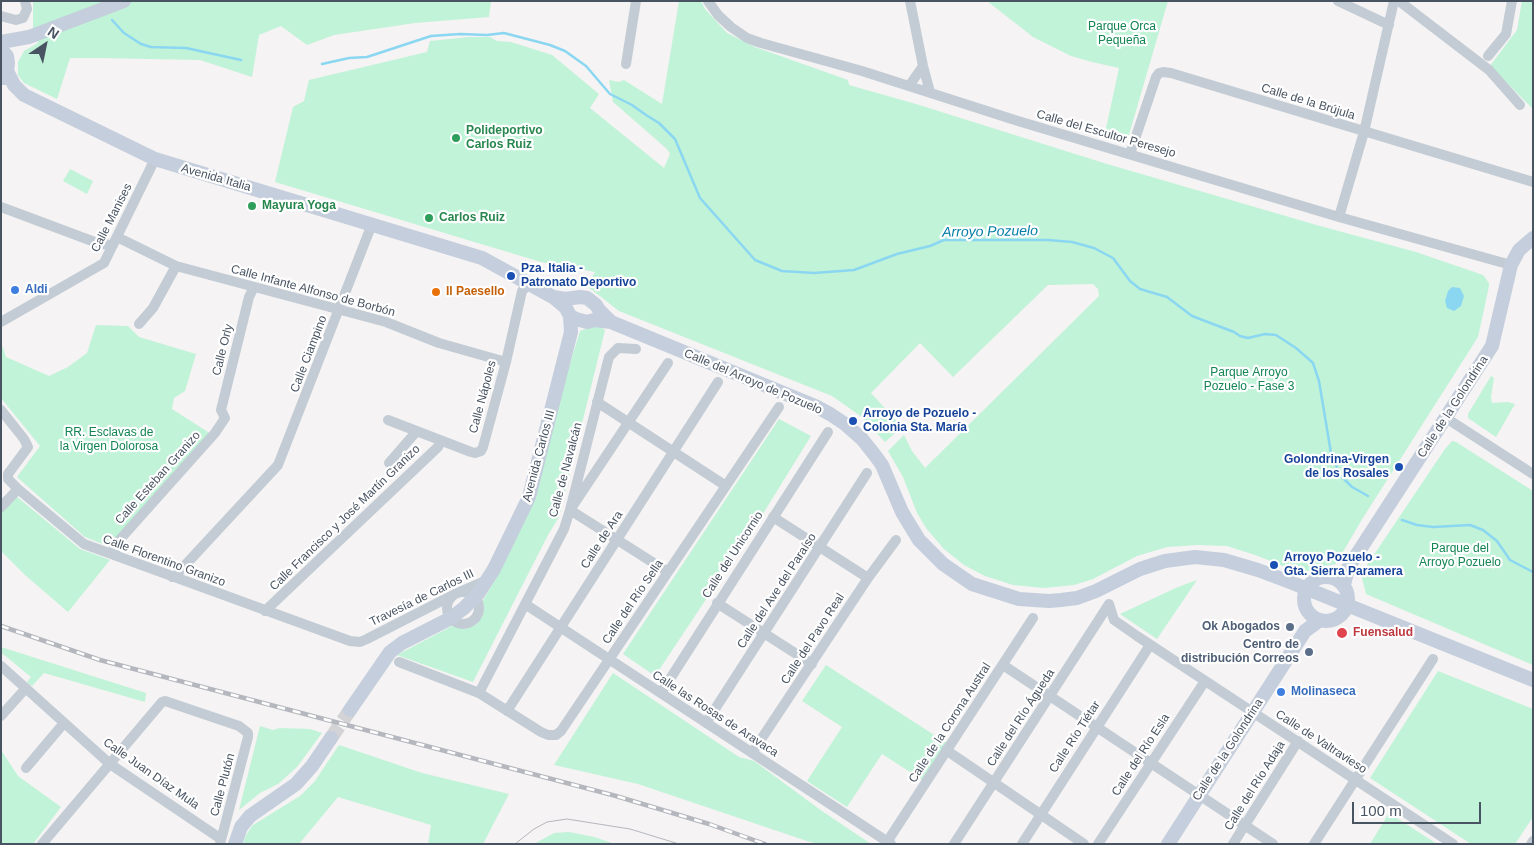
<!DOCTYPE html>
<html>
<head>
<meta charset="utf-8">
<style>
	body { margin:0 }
	#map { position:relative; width:1534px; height:845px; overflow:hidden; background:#f5f3f3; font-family:Arial,sans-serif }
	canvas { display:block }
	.frame { position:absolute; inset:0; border:2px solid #495462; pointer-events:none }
	.north { position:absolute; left:20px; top:20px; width:50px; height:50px; -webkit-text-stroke:4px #fff; paint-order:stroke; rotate:34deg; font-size:14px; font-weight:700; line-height:20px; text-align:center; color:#495462 }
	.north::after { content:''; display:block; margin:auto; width:18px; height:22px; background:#495462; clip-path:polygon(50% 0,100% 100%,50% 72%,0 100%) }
	.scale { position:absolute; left:1352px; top:802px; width:129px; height:22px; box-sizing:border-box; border:2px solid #495462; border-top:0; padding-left:6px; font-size:15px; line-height:18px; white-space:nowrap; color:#495462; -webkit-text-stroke:4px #fff; paint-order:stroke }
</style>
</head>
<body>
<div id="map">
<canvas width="1534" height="845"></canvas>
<div class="frame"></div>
<div class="north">N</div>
<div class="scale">100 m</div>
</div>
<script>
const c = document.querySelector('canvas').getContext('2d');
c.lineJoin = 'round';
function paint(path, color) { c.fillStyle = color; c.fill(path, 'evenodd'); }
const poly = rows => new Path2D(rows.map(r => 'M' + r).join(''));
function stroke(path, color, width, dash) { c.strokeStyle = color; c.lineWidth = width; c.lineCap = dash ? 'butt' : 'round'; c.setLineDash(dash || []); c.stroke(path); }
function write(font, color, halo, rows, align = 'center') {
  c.font = font + ' Arial,sans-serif'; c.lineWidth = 4.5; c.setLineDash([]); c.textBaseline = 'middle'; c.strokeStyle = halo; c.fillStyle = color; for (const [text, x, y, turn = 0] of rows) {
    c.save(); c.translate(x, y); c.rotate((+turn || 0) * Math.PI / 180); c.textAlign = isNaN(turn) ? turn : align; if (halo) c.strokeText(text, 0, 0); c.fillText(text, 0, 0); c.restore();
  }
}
paint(poly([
	[33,1,491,1,489,17,415,23,334,35,307,45,281,26,259,35,252,77,200,60,99,58,70,58,57,99,24,83,18,75,18,62,24,51,38,43,33,27],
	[679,1,701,1,705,9,727,33,755,47,848,80,849,85,916,104,1107,164,1320,226,1416,252,1483,275,1489,283,1489,286,1478,337,1361,521,1336,564,1314,568,1303,574,1258,556,1227,546,1198,545,1167,547,1137,556,1093,579,1074,585,1044,588,1013,585,985,576,964,565,944,549,926,528,917,513,903,477,888,451,904,435,912,451,925,468,1099,296,1098,289,1093,284,1048,285,953,377,920,343,871,393,902,427,885,442,862,417,832,396,619,311,587,286,595,272,541,262,275,182,293,107,304,101,309,80,427,52,430,41,469,37,490,37,497,41,511,42,552,55,599,94,590,108,664,168,670,154,667,149,613,102,609,80,619,82,624,80,662,104],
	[987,1,1168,1,1128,138,1105,133,1119,68,1092,62,1071,56,1033,37],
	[1522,1,1533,1,1533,109,1490,66,1517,30],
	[70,169,93,181,87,194,63,181],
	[96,325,128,326,139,337,196,354,185,391,174,398,172,409,211,434,108,546,85,537,17,477,40,446,1,398,1,342,6,357,49,376,68,367,87,353],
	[600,326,605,330,559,517,548,535,473,682,397,655,452,626,466,629,477,624,483,613,482,602,498,575,548,436,580,331,590,327],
	[1491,376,1494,378,1491,397,1492,403,1508,402,1515,404,1496,437,1468,418,1468,414],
	[779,419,811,436,764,512,655,676,623,654],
	[1452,441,1456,442,1533,491,1533,665,1366,594,1361,574,1445,449],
	[16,496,80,549,110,560,68,612,25,575,1,551,1,512],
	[1197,580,1157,639,1120,614,1178,587],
	[1,647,146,693,145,702,44,673,32,686,27,682,31,677,3,654,1,655],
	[826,665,948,744,924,781,882,754,847,807,807,781,842,727,802,701],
	[1438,671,1533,709,1533,817,1515,844,1471,844,1370,778],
	[613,673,739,757,754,761,822,811,871,844,819,844,807,841,638,784,554,765],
	[260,726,273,730,280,728,310,729,322,733,297,767,278,784,260,793,239,810],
	[339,745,422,773,509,794,483,844,428,844,431,825,338,797,299,844,243,844,246,835,253,825,300,796,315,781],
	[1,750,18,776,61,807,33,844,1,844],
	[1389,813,1437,844,1370,844],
	[569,832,594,837,615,844,534,844,554,833]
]), '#c0f3d7');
paint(poly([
	[1452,287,1460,288,1464,296,1461,306,1454,311,1447,308,1445,301,1448,291]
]), '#8bd7f2');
stroke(poly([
	[112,20,124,33,141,44,151,47,186,48,241,60],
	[322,64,349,58,367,57,431,36,460,34,487,35,504,33,550,45,565,51,586,66,610,94,632,105,646,115,659,123,675,139,700,198,755,260,782,271,814,273,854,270,897,254,930,246,944,240,1048,240,1072,242,1094,248,1113,258,1130,281,1140,289,1167,297,1192,316,1234,332,1240,336,1248,338,1265,334,1276,335,1296,348,1313,363,1319,381,1331,453,1340,475,1352,487,1368,496],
	[1402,520,1417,525,1433,527,1470,525,1483,530,1497,541,1510,560,1533,572]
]), '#8bd7f2', 2.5);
stroke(poly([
	[331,738,350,710]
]), '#d3d3d6', 14, [14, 7]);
stroke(poly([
	[708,1,718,15,731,27,747,38,761,43,862,71,1018,121,1339,217,1511,265],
	[910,1,923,66,930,92],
	[1338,1,1389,25],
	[1399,1,1489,70,1520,105],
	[1,16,16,20,23,18,27,9,25,1],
	[1488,56,1506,34,1512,1],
	[626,64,636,1],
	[909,86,923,66],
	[1130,154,1156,77,1159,73,1163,72,1171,73,1533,182],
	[1,207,100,244,113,245],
	[1339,217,1364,132,1394,1],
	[117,237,176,266,386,322,439,343,506,362],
	[1,322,104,263,155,159],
	[139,324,153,308,176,266],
	[668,363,570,510,668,572],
	[597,402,726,486],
	[1,410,24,439,28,447,8,474,8,479,18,489,84,544,350,641,360,642,367,639,457,593,487,580],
	[1446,418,1533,474],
	[388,420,471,452,475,453,481,451,483,447,506,362,522,291,529,284],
	[389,463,416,432],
	[1,507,18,489],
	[773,517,868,578],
	[116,555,114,548,115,545,215,433,225,418,221,410,249,297,254,287],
	[172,577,176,575,278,465,372,224],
	'447 608a16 16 0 1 1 32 0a16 16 0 1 1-32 0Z',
	[717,603,812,664],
	[525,604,891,844],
	[1109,604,1114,620,1137,636,1453,844],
	[265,611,438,447,441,441],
	[399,662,479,693,541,732,548,735,556,735,561,731,779,407],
	[1003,665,1273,844],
	[1,666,110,764,221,839],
	[479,693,564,529,570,510,609,357,618,348,636,349],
	[661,693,828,432],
	[507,711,718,382],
	[1,716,26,688],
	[706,723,867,473],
	[946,750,1084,844],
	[752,753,868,578,896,540],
	[26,768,64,723],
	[887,842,1033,618],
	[42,844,162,702,165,701,239,726,248,733,248,737,220,844],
	[954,844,1109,604],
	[1022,844,1150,645],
	[1098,844,1205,681],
	[1233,844,1298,741],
	[1314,844,1433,659],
	[1531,844,1533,841]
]), '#c3ccd4', 10);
stroke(poly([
	[1,42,29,37,124,1],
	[1,49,7,56,8,63,7,71,4,78],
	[7,71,14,85,24,95,155,159,482,258,553,297,566,308,570,316,576,319,587,322,594,320,611,322,815,406,830,414,845,424,862,439,874,454,882,465,902,512,919,540,943,564,972,584,1019,599,1049,601,1061,600,1077,598,1096,591,1140,569,1165,561,1195,557,1224,560,1258,570,1290,582,1533,680],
	[553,297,565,299,580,297,587,298,596,305,599,310,611,322],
	'1304 599a22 22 0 1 1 44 0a22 22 0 1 1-44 0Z',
	[1344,585,1348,568,1492,346,1511,265,1519,250,1533,238],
	[350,710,390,652,402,643,451,618,464,608,478,594,494,569,529,497,571,332,570,316],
	[235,844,241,827,250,816,296,784,312,766,331,738],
	[1168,844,1305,631,1320,620]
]), '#c5cedc', 14);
stroke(poly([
	[515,844,534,829,547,822,567,819,630,829,679,844]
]), '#b4b7bd', 1);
const rail = poly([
	[1,626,100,660,616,796,709,824,765,844]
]);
stroke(rail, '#b4b7bd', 4.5);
stroke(rail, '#fff', 2.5, [8]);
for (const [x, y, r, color] of [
	[456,138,5,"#2e9e5b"],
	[252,206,5,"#2e9e5b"],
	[429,218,5,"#2e9e5b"],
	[511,276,5,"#1a4fb4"],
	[15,290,5,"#3f7fe0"],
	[436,292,5,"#e8710a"],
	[853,421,5,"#1a4fb4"],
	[1399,467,5,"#1a4fb4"],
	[1274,565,5,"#1a4fb4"],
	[1290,627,5,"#5c6f8a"],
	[1342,633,6,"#e0444e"],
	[1309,652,5,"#5c6f8a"],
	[1281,692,5,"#3f7fe0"]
]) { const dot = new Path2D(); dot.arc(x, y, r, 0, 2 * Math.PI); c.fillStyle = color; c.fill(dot); stroke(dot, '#fff', 2); }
write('12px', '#128552', '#fff', [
	["Parque Orca",1122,27],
	["Pequeña",1122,41],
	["Parque Arroyo",1249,373],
	["Pozuelo - Fase 3",1249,387],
	["RR. Esclavas de",109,433],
	["la Virgen Dolorosa",109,447],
	["Parque del",1460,549],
	["Arroyo Pozuelo",1460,563]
]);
write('12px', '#495462', '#fff', [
	["Calle de la Brújula",1308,102,17],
	["Calle del Escultor Peresejo",1106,134,16],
	["Avenida Italia",216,178,16],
	["Calle Manises",112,218,-63],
	["Calle Infante Alfonso de Borbón",313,291,15],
	["Calle Orly",223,350,-76],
	["Calle Ciampino",309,354,-69],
	["Calle del Arroyo de Pozuelo",753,382,23],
	["Calle Nápoles",483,397,-75],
	["Calle de la Golondrina",1453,407,-57],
	["Avenida Carlos III",539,456,-75],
	["Calle de Navalcán",566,470,-75],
	["Calle Esteban Granizo",158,478,-48],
	["Calle Francisco y José Martín Granizo",345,518,-44],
	["Calle de Ara",602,540,-57],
	["Calle del Unicornio",733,555,-57],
	["Calle Florentino Granizo",164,561,20],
	["Calle del Ave del Paraíso",777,591,-57],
	["Travesía de Carlos III",422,598,-26],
	["Calle del Río Sella",633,602,-56],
	["Calle del Pavo Real",813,639,-57],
	["Calle las Rosas de Aravaca",715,714,33],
	["Calle del Río Águeda",1021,718,-57],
	["Calle de la Corona Austral",950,723,-57],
	["Calle Río Tiétar",1075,737,-57],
	["Calle de Valtravieso",1321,742,33],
	["Calle de la Golondrina",1228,750,-57],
	["Calle del Río Esla",1141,755,-57],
	["Calle Juan Díaz Mula",151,774,35],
	["Calle Plutón",223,785,-75],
	["Calle del Río Adaja",1255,786,-58]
]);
write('bold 12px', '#27864d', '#fff', [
	["Polideportivo",466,131],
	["Carlos Ruiz",466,145],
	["Mayura Yoga",262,206],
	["Carlos Ruiz",439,218]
], 'left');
write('bold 12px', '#164399', '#fff', [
	["Pza. Italia -",521,269],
	["Patronato Deportivo",521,283],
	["Arroyo de Pozuelo -",863,414],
	["Colonia Sta. María",863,428],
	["Golondrina-Virgen",1389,460,"right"],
	["de los Rosales",1389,474,"right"],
	["Arroyo Pozuelo -",1284,558],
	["Gta. Sierra Paramera",1284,572]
], 'left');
write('bold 12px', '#366cbe', '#fff', [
	["Aldi",25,290],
	["Molinaseca",1291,692]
], 'left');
write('bold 12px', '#c56008', '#fff', [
	["Il Paesello",446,292]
], 'left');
write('bold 12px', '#4e5e75', '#fff', [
	["Ok Abogados",1280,627],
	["Centro de",1299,645],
	["distribución Correos",1299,659]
], 'right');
write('bold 12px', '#be3a42', '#fff', [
	["Fuensalud",1353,633]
], 'left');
write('italic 14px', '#047ea9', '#fff', [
	["Arroyo Pozuelo",990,232,-1]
]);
</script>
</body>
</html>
